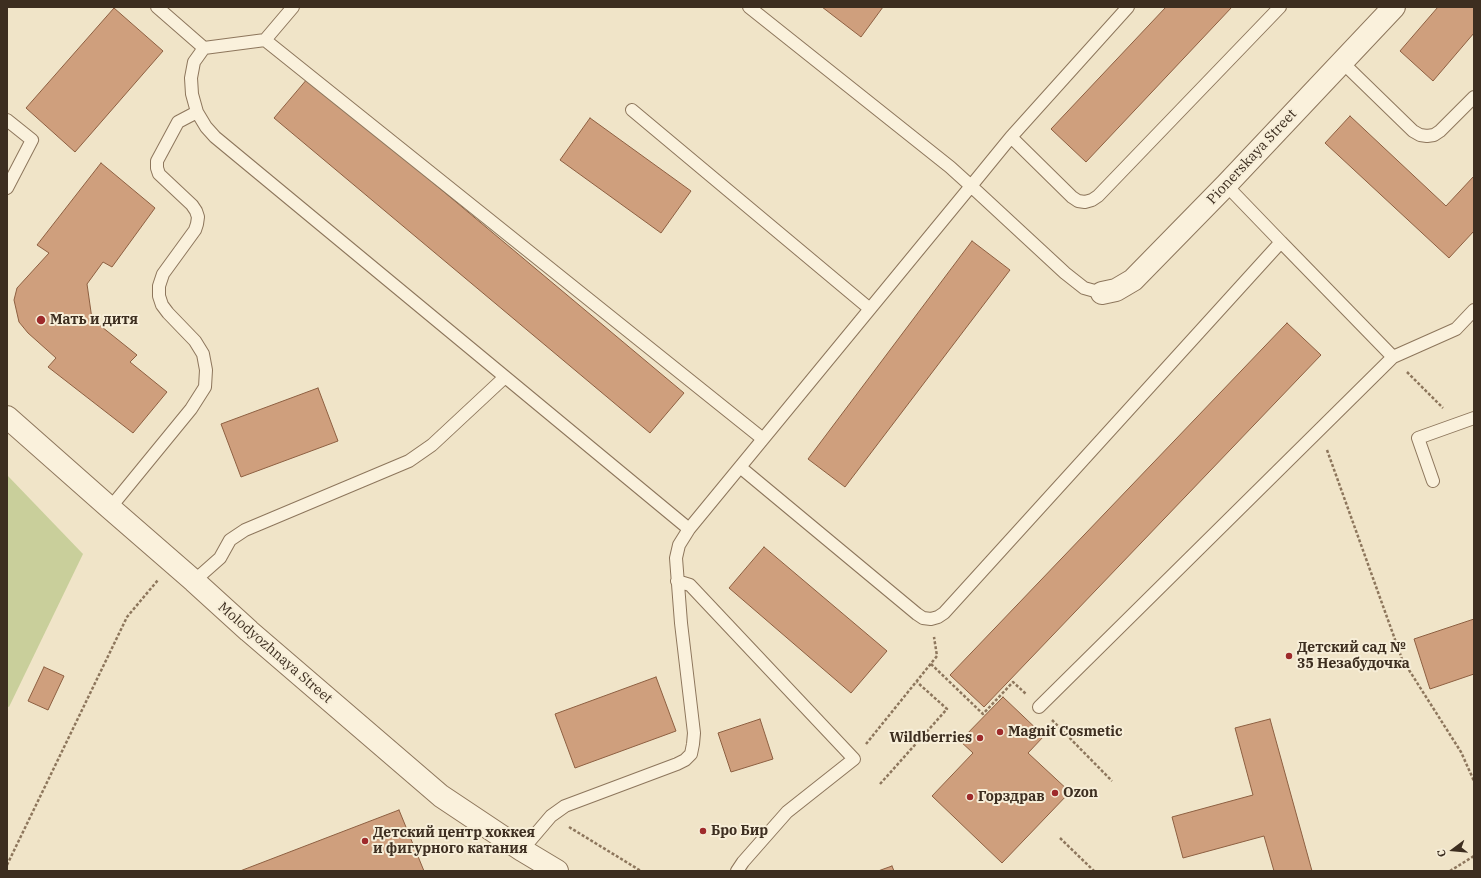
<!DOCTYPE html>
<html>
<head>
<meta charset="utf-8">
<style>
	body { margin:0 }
	#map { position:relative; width:1481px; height:878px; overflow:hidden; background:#f0e4c8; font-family:"IBM Plex Serif",serif }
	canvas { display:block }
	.frame { position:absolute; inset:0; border:8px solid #3d2e20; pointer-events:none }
	.north { position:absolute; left:1433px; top:830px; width:40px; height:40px; -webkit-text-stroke:3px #f7eed8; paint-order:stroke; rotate:254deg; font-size:11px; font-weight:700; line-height:16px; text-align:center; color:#3d2e20 }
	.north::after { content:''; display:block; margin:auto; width:14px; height:18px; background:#3d2e20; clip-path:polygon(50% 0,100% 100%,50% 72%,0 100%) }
</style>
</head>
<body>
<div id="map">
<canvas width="1481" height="878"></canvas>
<div class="frame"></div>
<div class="north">С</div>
</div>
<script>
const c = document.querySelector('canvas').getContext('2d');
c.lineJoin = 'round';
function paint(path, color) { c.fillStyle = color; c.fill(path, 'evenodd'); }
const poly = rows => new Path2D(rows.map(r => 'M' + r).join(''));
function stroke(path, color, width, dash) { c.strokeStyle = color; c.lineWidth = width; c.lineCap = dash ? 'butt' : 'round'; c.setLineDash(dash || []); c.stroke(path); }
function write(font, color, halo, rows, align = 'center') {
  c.font = font + ' "IBM Plex Serif",serif'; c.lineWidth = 4; c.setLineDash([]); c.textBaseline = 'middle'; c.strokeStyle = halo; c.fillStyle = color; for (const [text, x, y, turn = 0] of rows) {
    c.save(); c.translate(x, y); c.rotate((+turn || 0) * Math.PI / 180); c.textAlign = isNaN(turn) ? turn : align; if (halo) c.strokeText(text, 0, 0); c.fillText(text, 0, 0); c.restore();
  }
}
paint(poly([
	[7,475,83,554,9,707,7,706]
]), '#c9cf9b');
const building = poly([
	[822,7,883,7,861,37,822,7],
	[1166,7,1232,7,1086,162,1051,129,1166,7],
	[1438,7,1474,7,1474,33,1433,81,1400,51,1438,7],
	[114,8,163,51,75,152,26,108,114,8],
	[308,78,684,393,650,433,274,118,308,78],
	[1350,116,1446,206,1474,176,1474,231,1449,258,1325,143,1350,116],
	[590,118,691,191,661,233,560,160,590,118],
	[101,163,155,208,112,267,103,262,87,284,92,319,137,355,130,362,167,392,133,433,48,367,56,358,28,333,19,322,14,300,17,288,49,253,37,245,101,163],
	[972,241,1010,270,845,487,808,459,972,241],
	[1287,323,1321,355,984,707,950,675,1287,323],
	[318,388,338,441,241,477,221,424,318,388],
	[764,547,887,651,851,693,729,588,764,547],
	[1474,619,1474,674,1430,689,1414,639,1474,619],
	[44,667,64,676,48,710,28,701,44,667],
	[656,677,676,731,575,768,555,714,656,677],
	[1003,697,1044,736,1028,753,1070,792,1002,863,932,796,973,753,960,741,1003,697],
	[760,719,773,759,731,772,718,733,760,719],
	[1270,719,1312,871,1274,871,1264,836,1183,858,1172,817,1253,795,1235,728,1270,719],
	[399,810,424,871,240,871,399,810],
	[892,866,894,871,878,871,892,866]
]);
paint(building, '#cf9f7d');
stroke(building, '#8d5f41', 1);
const lane = poly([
	[157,7,204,48],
	[749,7,950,167,971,186,1011,137,1128,7],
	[265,40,293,7],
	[1342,62,1413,131,1420,135,1427,136,1434,135,1440,131,1474,97],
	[632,110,870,309],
	[7,120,32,140,7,188],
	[1011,137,1072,197,1078,201,1085,202,1092,200,1098,196,1280,7],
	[1226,185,1281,242],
	[1393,357,1456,329,1474,310],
	[740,467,917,614,923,618,931,619,938,617,944,613,1281,242,1393,357,1039,707],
	[1433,481,1418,438,1474,418],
	[110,508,191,409,205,387,206,370,203,354,195,341,168,313,162,305,159,296,159,286,163,274,195,230,197,224,198,217,196,211,192,205,159,174,157,168,157,161,178,122,197,112],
	[689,529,215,137,206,127,197,112,192,94,191,78,194,62,204,48,265,40,763,439],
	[194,581,220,558,230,540,245,530,409,461,432,445,505,377],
	[677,581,690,585,854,759,787,812,743,862,737,871],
	[522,850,551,816,565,806,677,764,685,760,691,754,693,744,694,733,681,623,676,558,679,545,689,529,971,186,1065,273,1084,288,1102,293]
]);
const street = poly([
	[1102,293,1116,290,1133,280,1226,185,1394,7],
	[7,417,110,508,194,581,249,631,441,796,522,850,557,871]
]);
stroke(lane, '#8d765c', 14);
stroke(street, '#8d765c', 24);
stroke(poly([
	[1407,372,1443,408],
	[1327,450,1402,659,1461,752,1474,781],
	[931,664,983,714,1013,682,1026,694],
	[1052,720,1112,781],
	[866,744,937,656,934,637],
	[880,784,947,709,917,682],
	[569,827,641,871],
	[1060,838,1094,871],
	[7,865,127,617,158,580],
	[1450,871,1474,856]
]), '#8d765c', 2.5, [3, 2]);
stroke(lane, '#faf1dc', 12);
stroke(street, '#faf1dc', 22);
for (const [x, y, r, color] of [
	[41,320,5,"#9e2a2b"],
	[1289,656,4,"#9e2a2b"],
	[1000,732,4,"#9e2a2b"],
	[980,738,4,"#9e2a2b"],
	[1055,793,4,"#9e2a2b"],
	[970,797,4,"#9e2a2b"],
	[703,831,4,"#9e2a2b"],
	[365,841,4,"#9e2a2b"]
]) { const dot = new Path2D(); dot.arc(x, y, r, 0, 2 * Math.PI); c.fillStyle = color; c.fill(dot); stroke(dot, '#f7eed8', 1.5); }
write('14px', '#3d2e20', '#f7eed8', [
	["Pionerskaya Street",1252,157,-47],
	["Molodyozhnaya Street",275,653,41]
]);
write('bold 14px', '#3d2e20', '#f7eed8', [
	["Мать и дитя",50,320],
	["Детский сад №",1297,648],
	["35 Незабудочка",1297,664],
	["Magnit Cosmetic",1008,732],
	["Wildberries",972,738,"right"],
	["Ozon",1063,793],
	["Горздрав",978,797],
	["Бро Бир",711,831],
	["Детский центр хоккея",373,833],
	["и фигурного катания",373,849]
], 'left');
</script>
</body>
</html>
